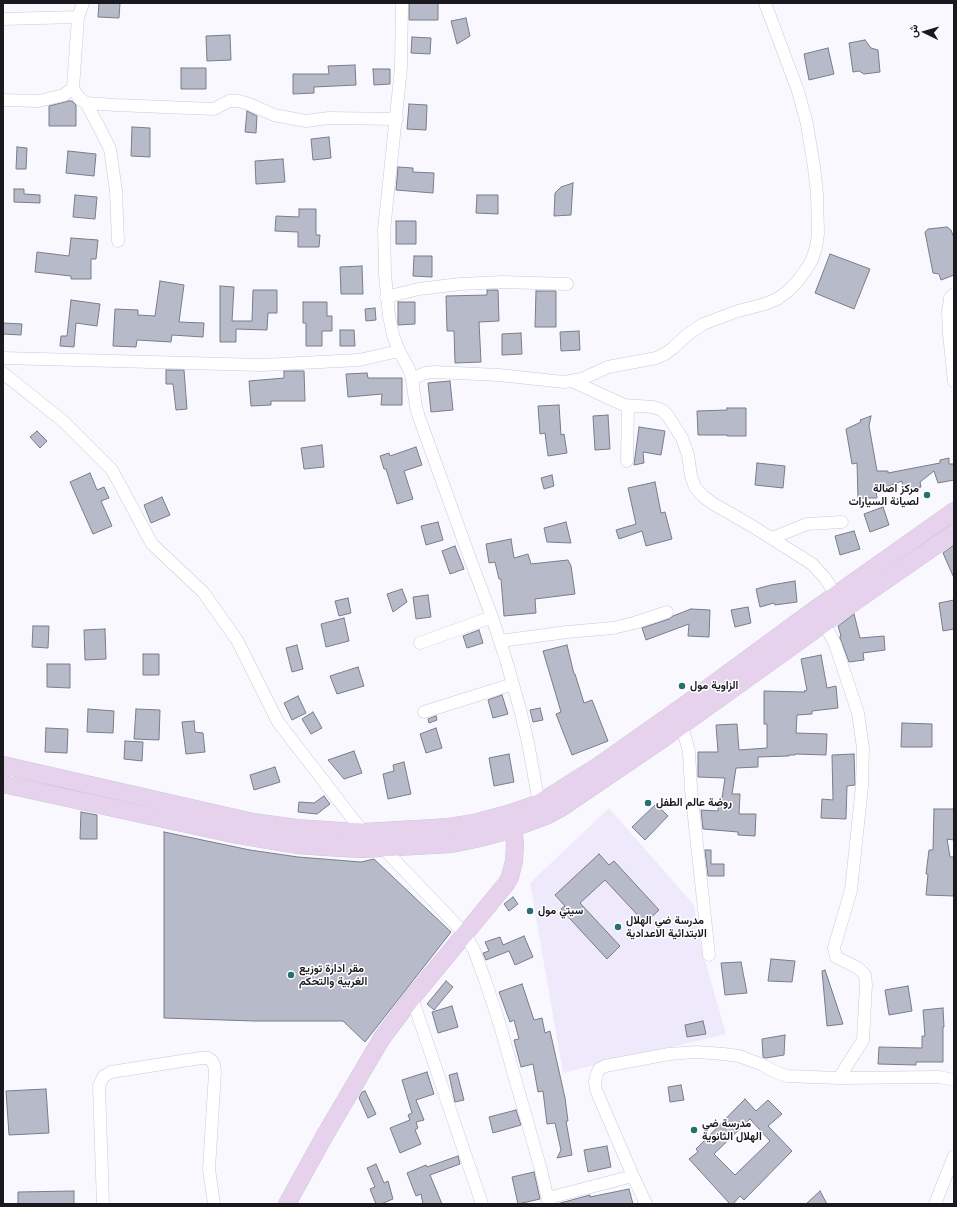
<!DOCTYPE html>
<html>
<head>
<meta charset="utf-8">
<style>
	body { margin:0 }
	#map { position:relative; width:957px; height:1207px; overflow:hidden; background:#faf8ff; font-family:Quicksand,Vazirmatn,sans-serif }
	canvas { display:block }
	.frame { position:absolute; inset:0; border:4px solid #1b191f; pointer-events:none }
	.north { position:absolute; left:905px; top:12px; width:40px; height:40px; -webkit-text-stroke:3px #fff; paint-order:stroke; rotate:275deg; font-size:11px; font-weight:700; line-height:16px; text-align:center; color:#1b191f }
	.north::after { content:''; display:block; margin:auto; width:14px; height:18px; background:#1b191f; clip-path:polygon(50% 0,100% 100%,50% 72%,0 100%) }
</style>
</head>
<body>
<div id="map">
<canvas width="957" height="1207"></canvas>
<div class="frame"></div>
<div class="north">ش</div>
</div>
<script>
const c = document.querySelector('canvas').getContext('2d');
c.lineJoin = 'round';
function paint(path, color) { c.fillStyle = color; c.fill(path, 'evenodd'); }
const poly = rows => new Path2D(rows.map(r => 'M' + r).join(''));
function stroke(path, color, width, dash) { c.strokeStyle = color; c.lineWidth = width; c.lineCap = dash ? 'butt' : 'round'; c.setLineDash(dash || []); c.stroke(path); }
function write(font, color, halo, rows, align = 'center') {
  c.font = font + ' Quicksand,Vazirmatn,sans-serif'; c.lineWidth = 3; c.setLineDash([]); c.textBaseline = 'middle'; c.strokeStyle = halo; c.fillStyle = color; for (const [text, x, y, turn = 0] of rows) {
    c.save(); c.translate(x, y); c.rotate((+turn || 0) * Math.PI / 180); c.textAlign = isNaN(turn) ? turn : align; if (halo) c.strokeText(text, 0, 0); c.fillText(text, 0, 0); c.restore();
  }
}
paint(poly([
	[609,808,694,905,702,950,726,1034,563,1073,530,883]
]), '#eeeafc');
const building = poly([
	[99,3,120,3,119,18,98,17,99,3],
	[409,3,438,3,438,20,409,20,409,3],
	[466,18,470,36,457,44,451,21,466,18],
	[230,35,231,60,207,61,206,36,230,35],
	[412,37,431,38,430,54,411,53,412,37],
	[865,40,871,48,878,50,880,72,864,74,859,71,853,72,849,43,865,40],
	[828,48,834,74,809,80,804,54,828,48],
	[355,65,356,85,314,87,314,93,293,94,293,74,329,74,328,66,355,65],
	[181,68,206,68,206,89,181,89,181,68],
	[373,69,390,69,390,84,374,85,373,69],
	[69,101,72,101,76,105,76,126,49,126,49,106,69,101],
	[409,104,427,105,426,130,407,129,409,104],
	[247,111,257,116,256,133,245,132,247,111],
	[132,127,150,128,150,157,131,156,132,127],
	[329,137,331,158,313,160,311,139,329,137],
	[17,147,27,148,26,169,16,169,17,147],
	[68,151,96,154,94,176,66,173,68,151],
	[283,159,285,182,256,184,255,161,283,159],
	[398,167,413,168,413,172,434,173,433,193,396,190,398,167],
	[573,183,571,215,554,216,555,193,561,187,573,183],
	[14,189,24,189,24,194,40,195,40,203,14,202,14,189],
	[75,195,97,197,95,219,73,217,75,195],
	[477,195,498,195,498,214,476,213,477,195],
	[299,209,316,209,316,235,320,235,319,247,298,247,298,232,275,231,276,216,299,217,299,209],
	[396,221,416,221,416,244,396,244,396,221],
	[947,227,951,230,954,238,954,275,941,280,939,274,933,273,925,232,928,229,947,227],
	[71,238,98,240,96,259,91,259,91,279,71,279,71,276,35,272,37,252,69,256,71,238],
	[830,254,870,269,854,309,815,293,830,254],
	[414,256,432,256,432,277,413,276,414,256],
	[362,266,363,294,341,294,340,267,362,266],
	[160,281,184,285,179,322,204,323,203,337,172,335,171,342,137,340,136,347,113,346,115,309,138,310,138,315,155,316,160,281],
	[220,286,234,287,232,321,252,321,253,290,277,290,277,313,268,313,267,330,236,329,236,342,220,342,220,286],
	[487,290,498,290,499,321,479,322,481,362,455,363,454,331,447,331,446,296,487,295,487,290],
	[536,291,556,291,556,327,535,327,536,291],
	[71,300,100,304,97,326,76,323,74,347,60,346,61,336,67,336,71,300],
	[303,302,327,302,327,316,332,316,332,331,322,331,322,346,306,346,306,323,303,323,303,302],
	[398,302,415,302,415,324,398,325,398,302],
	[375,308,376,320,366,321,365,309,375,308],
	[3,323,22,324,21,335,3,334,3,323],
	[340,330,354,330,355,346,340,346,340,330],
	[579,331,580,350,561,351,560,332,579,331],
	[521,333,522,354,502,355,502,334,521,333],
	[166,370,184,370,187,409,176,410,173,384,166,384,166,370],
	[284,371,304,371,305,401,271,401,271,405,251,406,249,381,284,378,284,371],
	[367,373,368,378,402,378,402,405,381,405,382,394,348,397,346,374,367,373],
	[450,381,453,410,431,412,428,383,450,381],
	[559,405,561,435,564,434,567,453,548,456,545,433,540,434,538,406,559,405],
	[727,408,746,408,746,436,727,436,727,435,698,435,697,411,727,410,727,408],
	[608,415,610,449,595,450,593,416,608,415],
	[871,416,869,426,877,471,888,471,888,473,940,463,940,460,949,458,949,464,954,464,954,480,938,483,934,471,920,482,921,487,903,490,902,481,876,491,877,498,858,498,857,463,852,464,846,429,861,422,860,420,871,416],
	[639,427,665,431,661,455,643,452,644,463,634,465,639,427],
	[37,431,47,441,40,448,30,437,37,431],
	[322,445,324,467,304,469,301,448,322,445],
	[416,447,422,465,404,471,413,499,397,504,386,469,384,469,380,456,389,453,390,456,416,447],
	[757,463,785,466,783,488,755,485,757,463],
	[90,473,97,490,104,487,109,498,101,501,112,526,93,534,70,482,90,473],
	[552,475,554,486,544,489,541,478,552,475],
	[655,482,661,513,665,512,672,539,646,546,642,531,619,539,616,530,636,524,628,488,655,482],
	[162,497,170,515,151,523,144,505,162,497],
	[883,507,889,525,870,532,864,514,883,507],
	[438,522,443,540,426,545,421,526,438,522],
	[566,522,571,543,547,542,544,528,566,522],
	[854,531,860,549,840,555,835,536,854,531],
	[511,539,514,558,528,554,531,564,568,560,571,566,575,594,535,599,536,613,504,616,501,579,499,579,495,562,489,563,486,544,511,539],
	[954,545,954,578,943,553,954,545],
	[455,546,464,569,450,574,442,551,455,546],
	[795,581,797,602,775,605,774,603,760,607,756,589,771,585,795,581],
	[402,589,407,602,393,612,387,594,402,589],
	[428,595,431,617,416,619,413,597,428,595],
	[348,598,351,613,339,616,335,601,348,598],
	[954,600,954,629,943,631,939,603,954,600],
	[748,607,751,623,735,627,731,610,748,607],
	[691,609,710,610,709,637,688,636,689,624,646,640,642,628,669,619,673,616,691,609],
	[854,614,860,638,884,636,885,650,863,653,864,660,849,662,840,638,840,636,841,636,838,626,854,614],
	[344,618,349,641,326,647,321,624,344,618],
	[33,626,49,626,48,648,32,647,33,626],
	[105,629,106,659,85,660,84,630,105,629],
	[479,630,483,643,467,648,463,636,479,630],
	[297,645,303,669,292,672,286,648,297,645],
	[567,645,574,674,575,674,584,703,592,700,608,741,572,755,556,714,561,712,543,651,567,645],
	[143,654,159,654,159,675,143,675,143,654],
	[821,655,827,688,836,686,838,708,812,711,812,714,797,715,796,733,827,734,826,755,795,754,795,755,789,755,789,756,758,757,758,767,736,768,732,794,740,794,739,814,756,814,755,836,738,835,738,832,703,829,701,810,718,811,719,798,722,798,725,778,698,777,698,752,718,752,716,725,737,724,739,750,767,748,767,724,764,724,764,691,805,692,804,691,807,690,801,659,821,655],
	[47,664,70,664,70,688,47,687,47,664],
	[358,667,364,686,337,694,330,676,358,667],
	[502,695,508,714,493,718,488,700,502,695],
	[298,696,306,713,292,720,284,703,298,696],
	[540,708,543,720,533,722,530,710,540,708],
	[88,709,114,711,113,733,87,732,88,709],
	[136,709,160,710,159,740,134,739,136,709],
	[313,712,322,728,311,734,302,719,313,712],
	[436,716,437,720,429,723,428,719,436,716],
	[194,721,195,732,203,733,205,752,186,754,182,722,194,721],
	[902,723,932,724,932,747,901,747,902,723],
	[46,728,68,729,67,753,45,752,46,728],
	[436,728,442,748,426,753,420,734,436,728],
	[125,741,143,742,142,761,124,759,125,741],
	[354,751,362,773,344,779,328,760,354,751],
	[509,754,514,782,494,786,489,758,509,754],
	[854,754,855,785,847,786,846,819,821,818,822,799,833,800,832,755,854,754],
	[404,762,411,794,388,799,383,774,394,771,393,765,404,762],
	[275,767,280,782,254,790,250,775,275,767],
	[324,796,330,804,317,814,298,812,299,802,314,803,324,796],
	[656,804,668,816,645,840,632,827,656,804],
	[934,809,954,809,954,840,947,839,950,857,954,857,954,896,926,895,928,874,926,874,929,850,933,850,934,809],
	[81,812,97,815,97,839,80,839,81,812],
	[164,832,250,850,298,857,361,862,374,859,451,932,365,1042,343,1021,254,1021,164,1018,164,832],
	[705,850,711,850,711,864,724,864,724,876,708,876,705,850],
	[599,854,609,865,614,861,659,910,645,923,605,880,580,903,620,946,607,959,561,909,565,906,555,895,599,854],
	[513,897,518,904,509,911,504,904,513,897],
	[524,936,533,957,515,965,509,951,486,960,483,953,489,951,485,942,500,937,503,945,524,936],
	[771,959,795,961,792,982,768,981,771,959],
	[741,962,747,993,725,995,721,963,741,962],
	[825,970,843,1024,827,1026,822,971,825,970],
	[446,981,453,987,434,1010,427,1004,446,981],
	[522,984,534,1020,542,1018,545,1033,550,1031,565,1098,568,1121,566,1121,572,1155,557,1158,561,1150,555,1123,547,1124,543,1091,538,1092,533,1064,521,1067,514,1040,519,1039,514,1020,510,1022,499,992,522,984],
	[908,986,912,1011,889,1015,885,990,908,986],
	[452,1006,458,1027,438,1033,432,1012,452,1006],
	[943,1008,944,1027,943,1027,943,1062,916,1062,916,1065,878,1064,879,1047,922,1048,922,1036,925,1036,923,1010,943,1008],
	[703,1021,706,1034,687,1037,685,1025,703,1021],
	[785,1035,784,1055,766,1058,763,1057,762,1039,785,1035],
	[427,1072,434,1094,416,1100,424,1120,416,1122,418,1128,415,1130,421,1144,400,1153,390,1128,410,1120,408,1115,412,1113,402,1080,427,1072],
	[457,1073,464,1100,455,1102,449,1075,457,1073],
	[681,1085,684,1100,670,1102,668,1087,681,1085],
	[46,1089,49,1133,9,1135,6,1091,46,1089],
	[365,1091,376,1114,368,1118,359,1098,362,1092,365,1091],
	[745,1099,756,1111,768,1100,782,1114,768,1126,792,1151,744,1200,740,1196,733,1204,730,1204,689,1159,698,1152,696,1149,745,1099],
	[750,1119,770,1141,735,1175,714,1154,750,1119],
	[516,1110,521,1125,493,1133,489,1117,516,1110],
	[607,1146,611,1167,588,1172,584,1150,607,1146],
	[458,1156,460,1164,430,1175,442,1204,423,1204,421,1194,416,1196,407,1173,426,1165,427,1167,458,1156],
	[376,1164,384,1183,388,1181,393,1199,381,1204,376,1204,370,1189,375,1187,367,1168,376,1164],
	[534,1172,540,1199,518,1204,512,1177,534,1172],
	[629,1189,633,1204,557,1204,590,1195,590,1197,629,1189],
	[74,1191,74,1204,18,1204,18,1192,74,1191],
	[820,1191,827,1204,806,1204,820,1191]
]);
paint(building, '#b7bac9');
stroke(building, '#797c8a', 1);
const street = poly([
	[402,3,401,68,384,230,385,274,389,316,393,335,399,351,409,369,412,379,416,407,419,417,469,556,492,617,507,663,521,713,528,743,539,803],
	[3,19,78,17],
	[73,88,79,98,86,103,116,105,214,109,229,101,239,101,249,104,274,115,306,121,329,118,397,119],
	[3,100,39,101,64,95,73,88,78,17,83,3],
	[86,103,98,125,110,149,116,191,118,241],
	[954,294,950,298,948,312,949,334,954,381],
	[386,297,419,289,460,284,503,282,567,284],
	[3,358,262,365,359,360,399,351],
	[3,373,63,421,112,470,152,544,203,592,237,640,278,722,363,832],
	[412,379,425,373,434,372,499,375,564,382,582,379,608,367,656,358,665,354,673,348,687,335,703,324,738,311,765,304,777,299,788,291,797,282,805,271,812,260,816,247,818,234,817,194,814,167,807,124,798,91,765,3],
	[572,381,624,405,653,407,662,410,668,416,682,438,688,455,691,476,695,487,703,496,712,503,752,526,812,564,825,578,836,595],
	[627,461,628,406],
	[772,538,807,524,842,522],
	[824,623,835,644,858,713,863,748,862,786,851,890,834,948,836,957,858,968,865,975,866,985,863,1040,839,1078],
	[500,641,567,632,613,628,634,623,667,612],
	[420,643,492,617],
	[424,712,513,684],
	[682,726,689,752,691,789,709,955],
	[383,848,465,934,474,950,485,980,499,1022,541,1170,549,1204],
	[412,998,482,1204],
	[548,1198,633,1176],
	[103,1204,99,1086,103,1077,111,1072,201,1058,208,1058,212,1061,214,1065,215,1072,209,1169,214,1204],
	[646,1204,633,1176,596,1090,595,1081,597,1074,599,1069,605,1066,669,1054,696,1052,724,1054,739,1056,763,1065,773,1071,787,1076,839,1078,939,1077,954,1080],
	[935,1204,954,1156]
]);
const secondary = poly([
	[3,765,253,822,297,828,342,831,363,832,449,827,474,823,511,813,539,803,598,766,686,704,810,613,954,511],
	[3,784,237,835,296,845,340,848,363,849,452,844,476,839,499,833,546,816,561,808,667,736,840,612,954,533],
	[287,1204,325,1135,382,1038,412,998,506,884,510,877,514,861,515,844,512,817]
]);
stroke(street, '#cbc8d7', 13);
stroke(secondary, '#cbc8d7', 18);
stroke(street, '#fff', 12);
stroke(secondary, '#e7d2ee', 17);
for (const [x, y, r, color] of [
	[927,495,4,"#267170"],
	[682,686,4,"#267170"],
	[648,803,4,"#267170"],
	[530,911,4,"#267170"],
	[618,927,4,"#267170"],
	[291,975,4,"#267170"],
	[694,1130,4,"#267170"]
]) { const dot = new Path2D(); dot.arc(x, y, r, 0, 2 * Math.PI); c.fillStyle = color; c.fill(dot); stroke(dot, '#fff', 1.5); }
write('bold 11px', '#1b191f', '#fff', [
	["مركز اصالة",919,489,"right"],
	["لصيانة السيارات",919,502,"right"],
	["الزاوية مول",690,686],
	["روضة عالم الطفل",656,803],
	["سيتي مول",538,911],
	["مدرسة ضي الهلال",626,921],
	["الابتدائية الاعدادية",626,934],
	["مقر ادارة توزيع",299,969],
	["الغربية والتحكم",299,982],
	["مدرسة ضي",702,1124],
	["الهلال الثانوية",702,1137]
], 'left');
</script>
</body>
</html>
